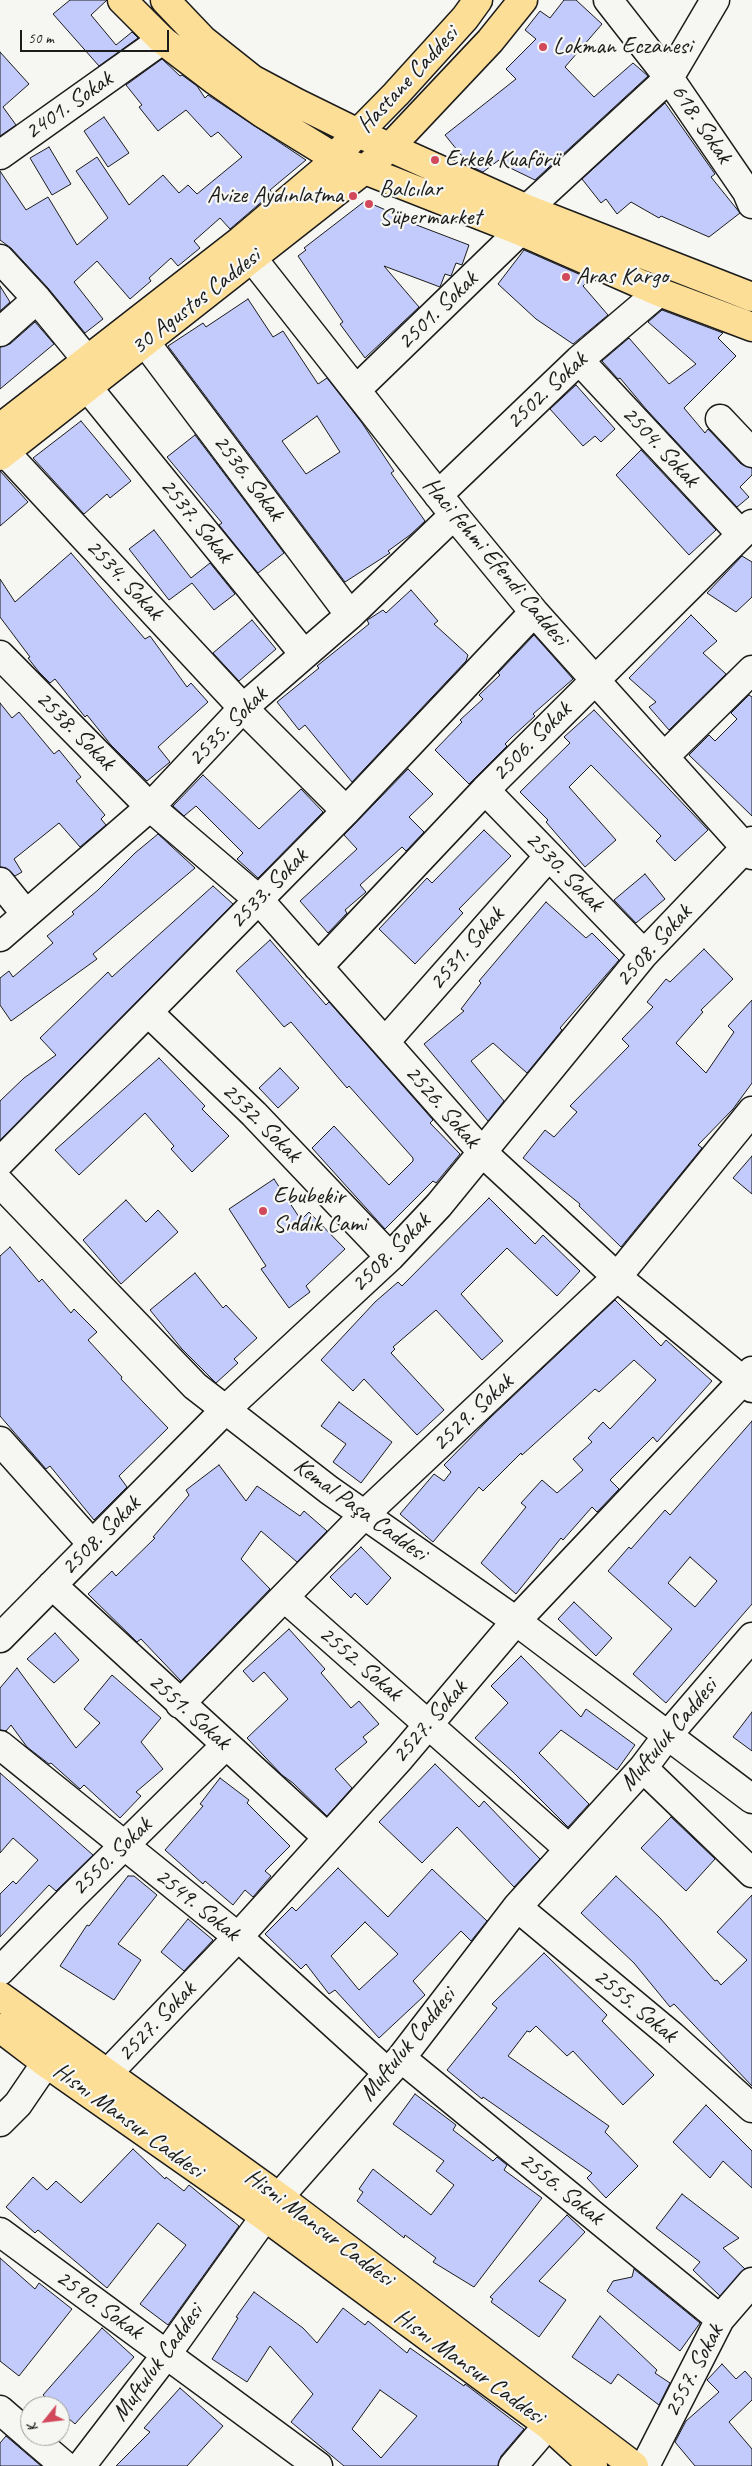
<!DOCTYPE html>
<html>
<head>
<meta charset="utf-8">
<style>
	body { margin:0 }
	#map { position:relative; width:752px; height:2466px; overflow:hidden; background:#f6f6f2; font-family:Caveat,sans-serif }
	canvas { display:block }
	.north { position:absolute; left:20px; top:2396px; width:50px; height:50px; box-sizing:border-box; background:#f6f6f2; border:1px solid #9f9f9c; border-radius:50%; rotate:241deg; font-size:14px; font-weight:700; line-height:20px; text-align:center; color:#1c1c1c }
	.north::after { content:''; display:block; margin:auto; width:18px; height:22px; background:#d1495b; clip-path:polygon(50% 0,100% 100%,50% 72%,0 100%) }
	.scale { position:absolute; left:20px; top:30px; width:149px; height:22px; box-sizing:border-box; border:2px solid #1c1c1c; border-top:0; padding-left:6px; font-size:15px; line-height:18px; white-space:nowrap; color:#1c1c1c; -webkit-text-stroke:4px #f6f6f2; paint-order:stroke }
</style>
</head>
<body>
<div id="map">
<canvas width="752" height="2466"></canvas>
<div class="north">K</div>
<div class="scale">50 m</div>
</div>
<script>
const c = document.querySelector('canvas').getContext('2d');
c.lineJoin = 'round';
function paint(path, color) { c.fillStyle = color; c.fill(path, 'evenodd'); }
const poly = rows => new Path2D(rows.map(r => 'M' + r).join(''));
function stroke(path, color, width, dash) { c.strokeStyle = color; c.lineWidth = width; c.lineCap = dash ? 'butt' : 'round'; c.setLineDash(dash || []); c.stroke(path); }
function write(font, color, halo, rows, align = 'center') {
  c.font = font + ' Caveat,sans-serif'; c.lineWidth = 4.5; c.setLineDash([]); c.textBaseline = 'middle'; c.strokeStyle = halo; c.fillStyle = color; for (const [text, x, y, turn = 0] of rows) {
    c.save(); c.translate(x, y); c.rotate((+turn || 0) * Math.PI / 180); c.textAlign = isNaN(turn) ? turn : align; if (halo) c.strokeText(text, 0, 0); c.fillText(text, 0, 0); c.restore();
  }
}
const building = poly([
	[70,0,107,0,91,15,116,45,132,32,138,38,99,66,53,14,70,0],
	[564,0,576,0,602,24,565,67,594,97,633,63,648,76,535,180,502,164,499,160,483,172,470,166,445,135,516,79,506,69,536,39,525,30,540,11,550,18,564,0],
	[0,52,29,84,3,107,16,125,0,136,0,52],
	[162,59,180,76,182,75,197,86,205,98,208,95,306,160,270,190,272,193,230,229,220,218,194,241,200,248,178,266,171,258,149,278,151,281,130,299,97,261,74,282,103,319,85,333,48,288,11,248,0,240,0,171,26,210,48,197,77,245,108,218,76,171,97,157,129,205,163,175,179,193,188,185,197,194,242,157,218,132,211,137,186,110,158,131,139,107,142,105,126,85,162,59],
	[665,103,715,174,711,177,740,213,709,237,661,216,659,218,631,202,617,214,606,199,601,203,582,179,665,103],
	[104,117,129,153,108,167,84,131,104,117],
	[49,147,71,184,52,195,30,158,49,147],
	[365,201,395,214,393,216,469,245,462,265,456,263,451,276,445,274,440,287,384,266,419,307,365,358,340,324,343,322,298,256,306,250,304,248,365,201],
	[524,250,590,279,583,286,608,315,573,344,536,319,498,284,524,250],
	[0,286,10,302,0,311,0,286],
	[248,299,273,337,283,331,318,384,327,378,362,423,394,471,391,473,425,521,410,535,388,551,390,553,345,582,168,346,203,323,206,327,248,299],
	[317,416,340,452,306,474,282,441,317,416],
	[662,310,723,333,718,338,736,356,684,408,705,433,708,429,741,464,752,468,752,475,740,487,749,497,737,507,646,409,620,378,618,379,602,361,629,338,669,384,696,364,648,322,662,310],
	[35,322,54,344,0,389,0,347,10,344,35,322],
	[576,385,615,429,601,442,595,436,583,446,550,409,576,385],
	[81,421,131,481,110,498,107,494,84,514,33,458,81,421],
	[195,435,284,553,258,573,219,525,222,523,167,457,195,435],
	[641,450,716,530,689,555,616,475,641,450],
	[0,471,28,502,0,526,0,471],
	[154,530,191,578,210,563,235,594,214,610,192,583,169,600,129,549,154,530],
	[71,553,145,639,150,636,187,687,191,683,208,702,158,747,170,762,147,781,111,745,87,715,85,717,55,679,50,683,39,672,28,658,30,657,0,617,0,579,15,602,71,553],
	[742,556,752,562,752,597,736,612,707,593,742,556],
	[411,590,438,621,434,624,468,655,466,661,352,782,305,725,299,730,277,702,319,668,317,666,369,624,367,620,369,619,383,610,386,613,411,590],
	[691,615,717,641,703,653,726,674,669,730,649,707,656,702,629,678,691,615],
	[252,620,276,649,239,681,213,653,252,620],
	[534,635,573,679,533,714,535,716,512,737,505,744,507,746,469,784,435,750,462,722,460,720,483,699,479,695,500,675,498,673,534,635],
	[749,695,752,697,752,816,689,755,709,735,715,741,737,719,731,713,749,695],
	[0,703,12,718,19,712,54,754,59,750,81,777,76,781,105,815,101,819,106,825,80,847,59,823,14,859,22,872,15,876,6,868,0,867,0,703],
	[594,710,708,830,675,861,656,841,661,836,591,765,569,787,616,840,585,867,546,822,548,820,520,792,570,743,564,737,594,710],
	[408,769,433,794,409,817,424,832,406,851,402,847,360,885,366,892,345,910,347,913,328,933,300,901,357,849,344,835,408,769],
	[203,775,259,829,301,789,323,812,258,878,237,859,243,853,196,806,184,816,173,806,203,775],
	[484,830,511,856,459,909,463,913,415,964,379,929,427,878,432,883,484,830],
	[158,834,195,868,93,954,97,959,11,1021,0,1005,0,978,9,971,13,977,53,943,47,936,74,914,72,912,98,890,135,853,158,834],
	[645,874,665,899,636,923,614,900,645,874],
	[213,886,233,904,0,1140,0,1101,24,1078,56,1055,40,1038,108,972,112,977,213,886],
	[546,902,586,938,592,933,619,960,560,1028,562,1030,527,1073,493,1043,471,1061,504,1101,488,1121,424,1044,464,1011,461,1009,481,983,479,981,546,902],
	[270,940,326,1005,329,1002,433,1120,430,1123,460,1154,436,1183,433,1181,385,1229,312,1148,334,1126,389,1185,413,1161,413,1158,349,1086,347,1088,291,1022,284,1027,236,971,270,940],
	[704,949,733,979,701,1010,703,1012,676,1043,706,1073,734,1032,728,1026,752,1000,752,1083,733,1109,698,1145,702,1148,621,1247,579,1206,580,1204,523,1158,545,1130,554,1137,577,1112,570,1106,629,1046,622,1039,653,1007,647,1002,666,979,670,982,704,949],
	[159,1058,205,1106,202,1109,229,1136,192,1172,171,1149,174,1146,145,1113,79,1175,55,1150,159,1058],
	[280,1068,299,1088,278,1108,259,1088,280,1068],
	[752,1156,752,1194,733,1178,752,1156],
	[274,1179,301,1220,309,1212,345,1249,306,1286,310,1292,289,1308,261,1269,266,1266,229,1209,274,1179],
	[489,1198,535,1244,543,1235,580,1271,557,1296,507,1248,461,1294,503,1341,482,1360,436,1310,393,1347,395,1349,391,1353,444,1410,417,1435,364,1379,353,1391,321,1360,375,1302,398,1282,402,1286,489,1198],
	[126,1200,146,1222,158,1210,178,1232,121,1284,83,1240,126,1200],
	[10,1247,39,1282,42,1279,71,1313,74,1309,97,1332,88,1340,122,1377,121,1379,168,1428,119,1476,127,1487,94,1520,50,1466,46,1469,0,1416,0,1256,10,1247],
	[195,1273,223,1308,226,1305,257,1338,234,1359,238,1363,216,1383,182,1349,150,1310,195,1273],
	[615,1300,661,1346,666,1340,712,1381,657,1442,653,1437,610,1480,619,1489,597,1512,592,1507,563,1540,561,1538,516,1594,481,1563,526,1507,521,1503,542,1480,557,1493,583,1470,573,1459,592,1442,588,1438,603,1422,610,1429,656,1380,634,1360,599,1392,595,1389,522,1455,521,1453,483,1491,479,1487,433,1542,400,1514,434,1474,444,1481,451,1472,444,1465,490,1418,615,1300],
	[339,1402,392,1442,361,1483,333,1462,346,1444,321,1426,339,1402],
	[752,1421,752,1604,666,1703,633,1674,672,1629,608,1571,629,1547,631,1549,665,1510,670,1515,752,1421],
	[690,1557,717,1581,695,1607,668,1583,690,1557],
	[219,1465,246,1501,257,1486,300,1516,304,1511,327,1531,297,1562,261,1531,241,1559,270,1589,181,1681,141,1639,137,1642,88,1594,112,1571,116,1576,155,1538,153,1537,189,1495,186,1490,219,1465],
	[361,1547,391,1578,367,1605,355,1593,351,1598,330,1577,361,1547],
	[574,1602,612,1638,596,1656,558,1619,574,1602],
	[289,1629,325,1669,321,1673,351,1708,359,1701,379,1724,363,1737,367,1742,335,1769,352,1788,327,1816,293,1783,282,1775,247,1738,288,1699,264,1672,253,1682,243,1671,289,1629],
	[55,1633,79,1660,54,1683,27,1659,55,1633],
	[521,1656,581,1717,586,1709,635,1745,617,1770,561,1730,539,1753,589,1804,568,1827,513,1772,475,1738,508,1703,491,1686,521,1656],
	[17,1668,76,1748,100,1723,84,1709,112,1675,161,1718,141,1742,163,1769,136,1792,141,1796,120,1818,84,1785,80,1789,51,1763,49,1764,27,1747,11,1725,6,1731,0,1730,0,1688,17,1668],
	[752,1712,752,1751,733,1737,752,1712],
	[435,1764,479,1807,484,1801,540,1859,514,1887,457,1827,422,1863,379,1822,435,1764],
	[0,1773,93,1855,56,1891,49,1885,0,1937,0,1894,13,1881,16,1884,38,1860,13,1838,0,1853,0,1773],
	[220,1778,249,1800,247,1803,290,1846,265,1871,271,1876,253,1897,245,1890,233,1905,205,1881,203,1884,165,1850,203,1806,200,1804,220,1778],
	[671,1817,715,1859,686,1891,641,1848,671,1817],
	[338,1868,388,1917,432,1869,487,1921,471,1941,461,1931,413,1981,425,1995,379,2038,335,1990,329,1994,306,1964,301,1969,265,1934,292,1907,296,1911,338,1868],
	[365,1922,398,1954,359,1990,331,1956,365,1922],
	[128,1876,134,1876,157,1895,118,1944,141,1960,114,2000,60,1966,87,1925,89,1926,128,1876],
	[616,1876,660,1918,715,1981,717,1980,721,1985,747,1960,717,1932,752,1895,752,2086,674,2004,670,2007,634,1963,581,1913,616,1876],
	[188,1919,213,1940,184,1971,161,1952,188,1919],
	[544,1953,607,2015,602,2021,654,2075,623,2105,573,2051,567,2056,536,2026,530,2032,527,2031,508,2056,609,2126,605,2132,638,2166,606,2198,587,2178,592,2173,483,2097,482,2099,447,2070,497,2008,492,2004,544,1953],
	[415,2094,456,2125,453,2130,493,2161,497,2157,507,2165,504,2170,542,2198,474,2287,433,2262,436,2258,405,2235,404,2238,357,2201,363,2192,359,2189,373,2169,431,2215,454,2185,436,2171,444,2161,393,2124,415,2094],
	[706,2105,752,2151,752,2188,723,2161,710,2178,673,2142,706,2105],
	[133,2149,165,2179,166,2177,184,2191,189,2185,239,2226,168,2325,140,2304,186,2245,158,2223,107,2288,38,2230,35,2233,6,2207,33,2177,47,2190,56,2181,81,2203,133,2149],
	[682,2194,739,2238,723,2248,745,2269,720,2296,693,2270,700,2262,656,2228,682,2194],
	[567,2215,585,2232,539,2281,566,2300,539,2337,491,2302,493,2299,490,2297,567,2215],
	[0,2258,35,2289,39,2283,72,2309,19,2376,0,2361,0,2258],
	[634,2269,700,2323,680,2351,607,2291,613,2281,632,2277,634,2269],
	[254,2292,303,2328,317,2343,343,2308,365,2325,368,2321,407,2353,410,2348,464,2386,465,2384,524,2429,501,2456,498,2466,344,2466,291,2422,313,2394,270,2346,247,2382,212,2359,238,2318,236,2317,254,2292],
	[380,2390,417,2416,381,2458,352,2429,380,2390],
	[600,2316,657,2370,655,2373,670,2383,659,2405,618,2374,611,2384,572,2357,600,2316],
	[102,2328,134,2357,75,2424,60,2411,60,2406,55,2406,43,2395,102,2328],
	[722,2364,736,2379,745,2371,752,2379,752,2400,729,2422,752,2449,752,2466,695,2466,675,2442,686,2421,719,2392,707,2380,722,2364],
	[180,2388,223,2426,187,2466,116,2466,150,2432,144,2428,180,2388],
	[6,2436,41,2466,0,2466,0,2443,6,2436]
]);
paint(building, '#c3cbfc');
stroke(building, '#1c1c1c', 1);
const minor = poly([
	[608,0,669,78,747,192,752,204],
	[0,155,162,40],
	[527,209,669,78,715,0],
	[252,258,454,515,534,612,752,855],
	[0,259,37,299,87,360],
	[0,332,37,299],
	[145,342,350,615],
	[579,360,741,534],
	[88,388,304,654],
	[356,390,520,231],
	[720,419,752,453],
	[5,452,243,708,346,811],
	[438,495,579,360,659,292],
	[0,655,150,807,259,900,483,1153,617,1277,752,1388],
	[664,757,752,670],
	[485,790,644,954],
	[0,882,25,913],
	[0,937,150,807,243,708,350,615,454,515],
	[318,967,485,790,752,524],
	[149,1013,254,1114,390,1257],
	[385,1042,549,856],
	[0,1162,346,811,534,612],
	[0,1183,195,1386,329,1490,516,1621,752,1799],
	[0,1441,92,1544],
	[52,1585,327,1837],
	[285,1598,569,1849],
	[0,1638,225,1410,390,1257,439,1205,644,954,752,841],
	[180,1704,365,1514,617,1277,752,1111],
	[0,1745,238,1937,388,2073],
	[643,1768,752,1873],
	[517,1907,672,2036,752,2108],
	[0,1971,72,1897,226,1745],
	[401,2058,720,2319],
	[107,2074,238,1937,400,1758,516,1621,752,1371],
	[0,2122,18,2104,46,2063],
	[0,2232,318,2466],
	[0,2410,30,2436],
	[30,2436,65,2466],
	[81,2466,166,2355,279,2197,401,2058,517,1907,643,1768,667,1736,752,1637],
	[513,2466,548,2425],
	[645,2466,720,2319,752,2282]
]);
const major = poly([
	[122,0,162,40,213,79,262,113,337,159,520,231,659,292,752,327],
	[165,0,203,40,252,79,297,103,358,133,527,209,752,297],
	[0,428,240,241,337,159,342,149,396,94,465,18,478,0],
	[0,456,364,170,390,147,490,41,523,0],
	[0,1996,279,2197,634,2466],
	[0,2028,46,2063,264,2216,548,2425,593,2466]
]);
stroke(minor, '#1c1c1c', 31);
stroke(major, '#1c1c1c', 31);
stroke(minor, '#f6f6f2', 28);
stroke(major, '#fdde96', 28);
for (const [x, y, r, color] of [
	[543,47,5,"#d1495b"],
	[435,160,5,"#d1495b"],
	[353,196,5,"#d1495b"],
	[369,204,5,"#d1495b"],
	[566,277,5,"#d1495b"],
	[263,1211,5,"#d1495b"]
]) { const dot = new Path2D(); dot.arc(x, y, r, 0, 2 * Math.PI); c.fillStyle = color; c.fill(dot); stroke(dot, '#f6f6f2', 2); }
write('24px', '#1c1c1c', '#f6f6f2', [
	["Lokman Eczanesi",553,47],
	["Erkek Kuaförü",445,160],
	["Balcılar",379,190],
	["Süpermarket",379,218],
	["Avize Aydınlatma",343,196,"right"],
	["Aras Kargo",576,277],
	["Ebubekir",273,1197],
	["Sıddık Cami",273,1225]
], 'left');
write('24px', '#1c1c1c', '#f6f6f2', [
	["Hastane Caddesi",408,80,-47],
	["2401. Sokak",69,106,-35],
	["618. Sokak",701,124,56],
	["30 Agustos Caddesi",196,302,-38],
	["2501. Sokak",438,311,-44],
	["2502. Sokak",547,391,-43],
	["2504. Sokak",660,447,47],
	["2536. Sokak",248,478,53],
	["2537. Sokak",196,521,51],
	["Haci fehmi Efendi Caddesi",495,562,50],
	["2534. Sokak",124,580,47],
	["2535. Sokak",228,727,-45],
	["2538. Sokak",75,731,45],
	["2506. Sokak",532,742,-45],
	["2530. Sokak",564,872,46],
	["2533. Sokak",269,889,-46],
	["2508. Sokak",654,946,-48],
	["2531. Sokak",467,949,-49],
	["2526. Sokak",442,1107,49],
	["2532. Sokak",261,1123,45],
	["2508. Sokak",391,1253,-45],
	["2529. Sokak",473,1413,-43],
	["Kemal Paşa Caddesi",360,1510,36],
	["2508. Sokak",101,1536,-45],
	["2552. Sokak",360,1664,41],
	["2551. Sokak",189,1712,42],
	["2527. Sokak",430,1722,-49],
	["Muftuluk Caddesi",669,1735,-50],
	["2550. Sokak",112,1857,-44],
	["2549. Sokak",197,1905,39],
	["2555. Sokak",635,2006,40],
	["2527. Sokak",157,2022,-46],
	["Muftuluk Caddesi",408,2045,-51],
	["Hısnı Mansur Caddesi",128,2121,36],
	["2556. Sokak",561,2189,39],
	["Hisni Mansur Caddesi",319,2228,37],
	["2590. Sokak",99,2305,36],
	["Muftuluk Caddesi",158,2363,-54],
	["Hısnı Mansur Caddesi",469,2367,36],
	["2557. Sokak",694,2371,-62]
]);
</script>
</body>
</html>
